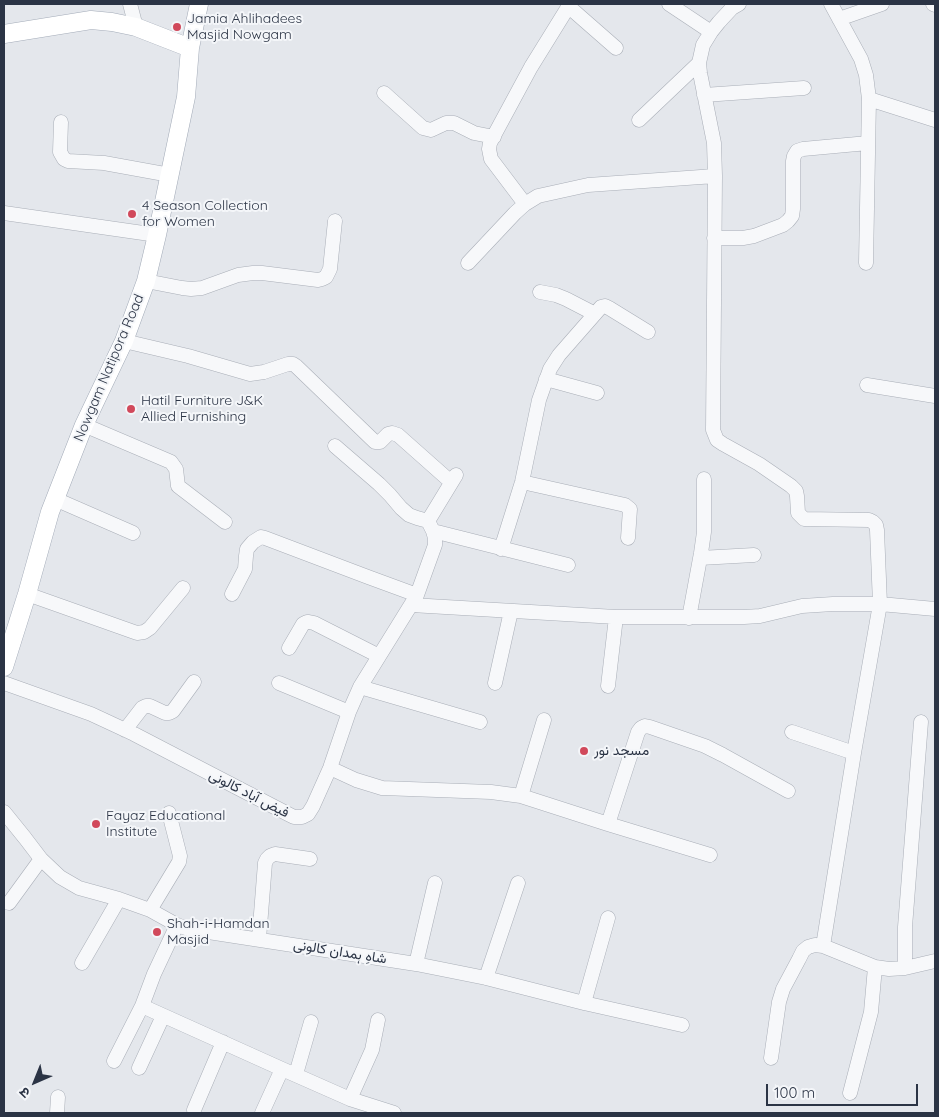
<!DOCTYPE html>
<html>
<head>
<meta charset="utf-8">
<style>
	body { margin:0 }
	#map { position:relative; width:939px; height:1117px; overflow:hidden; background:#e4e7ec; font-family:Quicksand,"Noto Sans Devanagari",sans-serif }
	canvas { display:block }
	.frame { position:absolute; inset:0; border:5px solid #2b3445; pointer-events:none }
	.north { position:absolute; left:10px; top:1057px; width:50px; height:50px; -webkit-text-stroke:4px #f4f6f9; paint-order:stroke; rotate:224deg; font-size:14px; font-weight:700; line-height:20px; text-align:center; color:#2b3445 }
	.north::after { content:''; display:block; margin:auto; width:18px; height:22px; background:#2b3445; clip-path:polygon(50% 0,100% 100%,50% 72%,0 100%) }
	.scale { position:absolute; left:766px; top:1084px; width:152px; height:22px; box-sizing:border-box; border:2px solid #2b3445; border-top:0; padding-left:6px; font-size:15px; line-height:18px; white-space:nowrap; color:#2b3445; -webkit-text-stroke:4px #f4f6f9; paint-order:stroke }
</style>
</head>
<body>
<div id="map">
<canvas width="939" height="1117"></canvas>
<div class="frame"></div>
<div class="north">उ</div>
<div class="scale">100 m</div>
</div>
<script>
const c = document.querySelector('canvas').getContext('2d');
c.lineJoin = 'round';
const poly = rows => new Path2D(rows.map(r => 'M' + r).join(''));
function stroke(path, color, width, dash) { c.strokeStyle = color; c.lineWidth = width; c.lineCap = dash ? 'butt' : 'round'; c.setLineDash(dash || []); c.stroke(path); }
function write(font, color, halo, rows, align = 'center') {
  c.font = font + ' Quicksand,Vazirmatn,sans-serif'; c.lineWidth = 4; c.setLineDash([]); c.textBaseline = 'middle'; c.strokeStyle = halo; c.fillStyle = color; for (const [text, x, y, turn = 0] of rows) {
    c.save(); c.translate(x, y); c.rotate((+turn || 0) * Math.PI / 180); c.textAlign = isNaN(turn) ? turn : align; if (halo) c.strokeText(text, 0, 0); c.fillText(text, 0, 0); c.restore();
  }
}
const minor = poly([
	[130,4,136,27],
	[669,4,711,32],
	[739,4,732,8,719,22,711,32,703,45,699,63,700,73,714,143,715,176,713,430,717,440,723,444,759,464,791,486,796,491,797,496,798,513,804,519,869,520,873,522,876,525,877,530,880,604,854,753,823,946],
	[831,4,861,59,866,75,869,99,866,263],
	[933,4,935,5],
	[568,6,616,48],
	[839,19,882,4],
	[384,93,423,128,431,130,446,123,454,123,474,133,494,137],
	[704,95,804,88],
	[869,99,935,120],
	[639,120,699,63],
	[61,122,60,152,64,159,68,161,104,163,170,175],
	[525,204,491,159,489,149,490,143,531,67,570,4],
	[4,213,157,235],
	[714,238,743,238,754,236,783,225,788,221,792,216,793,209,793,161,794,156,797,151,803,149,868,143],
	[468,263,515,213,525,204,538,196,588,185,715,176],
	[146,281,182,288,191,289,202,288,238,275,253,273,262,273,318,280,322,279,326,277,330,269,335,221],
	[540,292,556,295,566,299,595,314],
	[124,341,188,356,250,374,264,372,288,364,293,364,296,366,375,442,380,442,388,434,392,433,398,435,451,482],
	[546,379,597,393],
	[867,385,935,396],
	[84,425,171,462,176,469,178,486,225,522],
	[335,446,379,484,390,495,401,508,409,515,417,518,428,521],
	[522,482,625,505,630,509,628,538],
	[55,499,133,533],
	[428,521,456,475],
	[433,531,568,565],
	[501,549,522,482,539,400,550,369,559,355,601,307,605,306,609,308,648,332],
	[700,558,754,555],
	[27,594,137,633,144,632,150,628,183,588],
	[232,594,245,569,246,556,247,549,253,542,261,537,265,538,368,577,417,595],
	[411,605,616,617,744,617,760,616,802,606,833,604,880,604,935,609],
	[689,618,701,553,704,532,704,479],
	[289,648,303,624,307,622,309,622,314,623,379,656],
	[4,683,91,714,134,734,288,814,294,817,302,817,308,814,313,806,330,768,349,712,360,687,417,595,435,545,435,538,433,531,428,521],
	[279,683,349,712],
	[495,683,511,611],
	[608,686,616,617],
	[360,687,480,722],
	[125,730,142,708,146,706,150,706,165,713,169,713,173,711,194,682],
	[792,732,854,753],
	[330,768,356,780,382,788,491,792,521,796,608,824,710,855],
	[521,796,544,720],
	[4,812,25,838,41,859,60,877,79,888,119,899,150,910,177,925,189,929,416,964,486,978,584,1003,682,1025],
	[608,824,638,732,641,728,645,726,650,727,705,746,723,755,788,791],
	[9,903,41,859],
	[150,910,179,862,180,856,169,813],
	[259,939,265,863,267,859,270,856,275,854,310,859],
	[82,963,119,899],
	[416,964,435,883],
	[905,968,905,927,921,722],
	[486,978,518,883],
	[584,1003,608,918],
	[142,1006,282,1069,350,1099,394,1113],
	[771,1058,779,1002,783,989,799,959,803,951,808,947,815,945,823,946,875,967,889,969,905,968,935,961],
	[114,1061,142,1006,154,974,177,925],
	[139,1068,163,1016],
	[296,1074,311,1022],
	[850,1093,871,1012,875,967],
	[350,1099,372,1050,378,1020],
	[194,1110,223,1042],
	[57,1113,58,1097],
	[262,1113,282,1069]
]);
const major = poly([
	[4,34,91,20,112,22,136,27,190,48],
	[4,667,27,594,50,512,84,425,124,341,146,281,157,235,186,97,190,48,199,4]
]);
stroke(minor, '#a9aeb7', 15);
stroke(major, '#a3abb8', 19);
stroke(minor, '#f7f8fa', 14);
stroke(major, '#fff', 18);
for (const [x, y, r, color] of [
	[177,27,5,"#d1495b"],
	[132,214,5,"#d1495b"],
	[131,409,5,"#d1495b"],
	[584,751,5,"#d1495b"],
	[96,824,5,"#d1495b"],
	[157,932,5,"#d1495b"]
]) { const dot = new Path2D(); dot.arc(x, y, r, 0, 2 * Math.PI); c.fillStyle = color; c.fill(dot); stroke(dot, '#f4f6f9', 2); }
write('14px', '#2b3445', '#f4f6f9', [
	["Jamia Ahlihadees",187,19],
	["Masjid Nowgam",187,35],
	["4 Season Collection",142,206],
	["for Women",142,222],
	["Hatil Furniture J&K",141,401],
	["Allied Furnishing",141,417],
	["مسجد نور",594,751],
	["Fayaz Educational",106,816],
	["Institute",106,832],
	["Shah-i-Hamdan",167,924],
	["Masjid",167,940]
], 'left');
write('14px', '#2b3445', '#f4f6f9', [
	["Nowgam Natipora Road",109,368,-67],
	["فیض آباد کالونی",249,794,27],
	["شاہِ ہمدان کالونی",340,952,9]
]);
</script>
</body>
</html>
